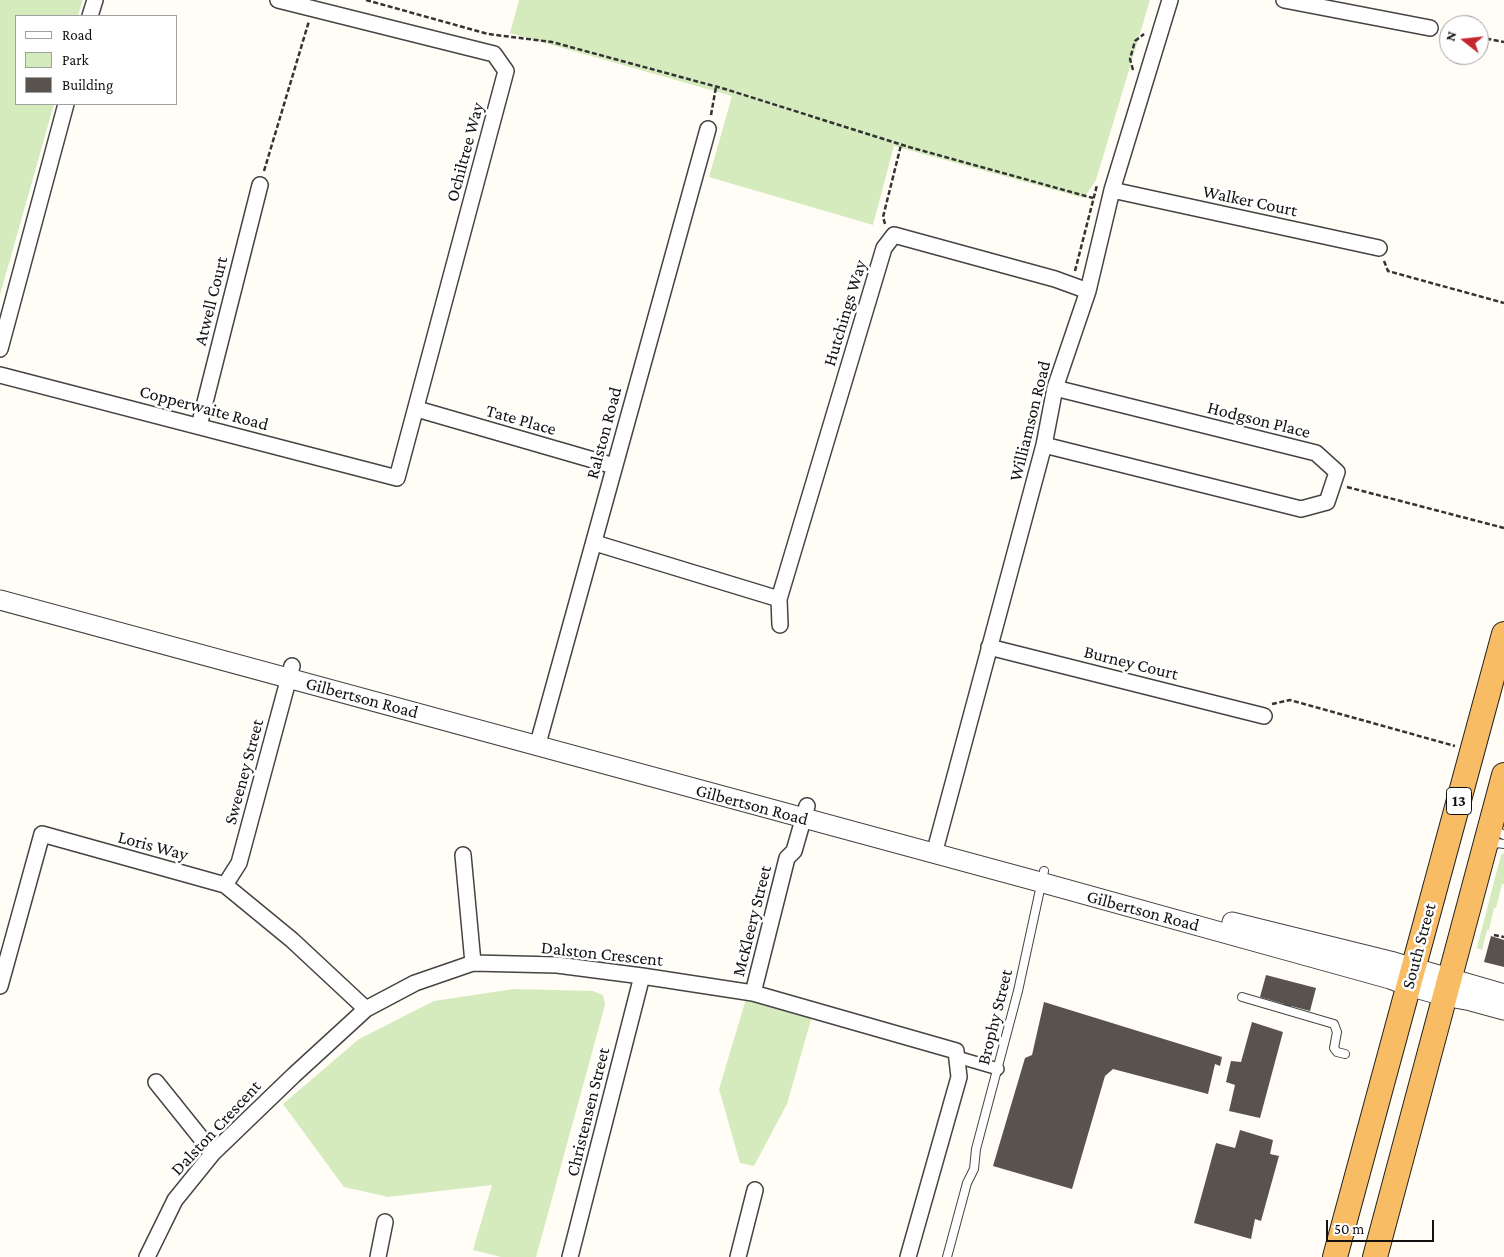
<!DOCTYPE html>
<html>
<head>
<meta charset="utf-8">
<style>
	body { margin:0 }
	#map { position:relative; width:1504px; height:1257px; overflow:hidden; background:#fffdf5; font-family:"Crimson Pro",serif }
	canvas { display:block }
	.legend { position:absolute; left:15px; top:15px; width:162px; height:90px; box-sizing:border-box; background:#fff; border:1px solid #a0a0a0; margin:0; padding:6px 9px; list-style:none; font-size:15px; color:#111 }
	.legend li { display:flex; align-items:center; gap:10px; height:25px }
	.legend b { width:25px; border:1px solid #a0a0a0 }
	.north { position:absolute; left:1439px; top:15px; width:50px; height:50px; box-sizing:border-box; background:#fff; border:1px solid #a0a0a0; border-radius:50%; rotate:286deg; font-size:14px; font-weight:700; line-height:20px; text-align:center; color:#111 }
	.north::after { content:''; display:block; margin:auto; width:18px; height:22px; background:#c4262e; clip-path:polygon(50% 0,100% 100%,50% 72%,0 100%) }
	.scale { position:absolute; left:1326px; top:1220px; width:108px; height:22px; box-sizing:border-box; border:2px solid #111; border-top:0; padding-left:6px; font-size:15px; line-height:18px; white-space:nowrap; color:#111; -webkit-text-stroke:4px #fff; paint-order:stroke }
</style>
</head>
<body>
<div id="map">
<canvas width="1504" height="1257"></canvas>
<ul class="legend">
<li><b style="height:6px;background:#fff"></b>Road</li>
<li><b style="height:14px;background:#d5ebbd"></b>Park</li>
<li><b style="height:14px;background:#5a524d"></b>Building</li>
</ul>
<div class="north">N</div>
<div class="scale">50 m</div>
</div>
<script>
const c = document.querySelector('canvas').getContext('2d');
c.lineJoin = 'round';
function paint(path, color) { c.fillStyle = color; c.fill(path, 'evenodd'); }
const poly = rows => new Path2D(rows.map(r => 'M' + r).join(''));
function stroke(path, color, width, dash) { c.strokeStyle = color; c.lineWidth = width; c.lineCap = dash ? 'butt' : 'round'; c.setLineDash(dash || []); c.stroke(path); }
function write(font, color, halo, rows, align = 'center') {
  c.font = font + ' "Crimson Pro",serif'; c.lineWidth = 5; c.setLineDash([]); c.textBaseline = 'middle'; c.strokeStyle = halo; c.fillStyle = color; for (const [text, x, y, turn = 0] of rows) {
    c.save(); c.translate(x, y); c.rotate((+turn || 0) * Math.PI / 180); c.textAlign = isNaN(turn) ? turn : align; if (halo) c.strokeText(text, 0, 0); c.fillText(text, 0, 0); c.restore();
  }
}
paint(poly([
	[0,0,83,0,78,16,16,16,16,104,54,104,0,295],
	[519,0,1150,0,1096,180,1084,198,894,146,873,225,709,177,732,96,510,33],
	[1504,853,1504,884,1502,884,1496,908,1494,908,1489,930,1487,930,1482,950,1477,948,1501,855],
	[514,989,593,991,603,995,605,1005,536,1257,501,1257,473,1250,492,1185,388,1197,344,1187,283,1104,359,1039,434,1001],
	[746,999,812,1016,787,1104,754,1166,740,1163,719,1089]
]), '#d5ebbd');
paint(poly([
	[1491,936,1504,940,1504,967,1484,962],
	[1266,975,1316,988,1310,1011,1291,1006,1289,1015,1281,1013,1284,1004,1260,997],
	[1044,1002,1222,1057,1220,1066,1215,1064,1208,1094,1113,1069,1105,1076,1072,1189,993,1166,1025,1058,1032,1055],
	[1252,1022,1283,1032,1260,1118,1229,1111,1235,1085,1226,1082,1231,1061,1241,1062],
	[1240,1130,1273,1140,1270,1154,1279,1156,1261,1221,1255,1219,1251,1239,1194,1223,1216,1143,1235,1148]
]), '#5a524d');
const service = poly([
	[1495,825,1499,832,1504,835],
	[1490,848,1497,843,1504,844],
	[1242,997,1334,1024,1337,1032,1334,1048,1337,1052,1345,1054],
	[947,1257,967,1183,974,1169,976,1149,1018,991,1044,871]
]);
const pedestrian = poly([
	[957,1057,998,1069]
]);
const minor = poly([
	[1284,0,1430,28],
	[90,16,95,0],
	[1112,190,1379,248],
	[0,349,66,104],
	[0,375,397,478,506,71,494,54,278,0],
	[417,409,614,466],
	[199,426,260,185],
	[1044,445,1301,509,1327,502,1337,472,1316,453,1055,388],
	[595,543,779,599],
	[780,625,779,599,884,248,894,235,1055,279,1088,291],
	[989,647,1264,716],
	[537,747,708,129],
	[934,854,1044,445,1055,388,1088,291,1112,190,1170,0],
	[463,855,473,963],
	[225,885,239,863,292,666],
	[0,986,42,834,225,885,292,940,366,1009],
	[753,993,787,858,794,851,807,806],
	[156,1082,213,1153],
	[147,1257,175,1200,213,1153,294,1075,366,1009,415,983,473,963,557,965,642,976,753,993,956,1051,959,1077,908,1257],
	[378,1257,385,1222],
	[570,1257,642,976],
	[738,1257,755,1190]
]);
const tertiary = poly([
	[0,600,1040,882,1390,979,1408,986,1444,996,1471,1001,1504,1010],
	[1232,922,1394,962,1504,994]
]);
const trunk = poly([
	[1335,1257,1504,634],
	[1375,1257,1504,775]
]);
stroke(service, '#444', 10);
stroke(pedestrian, '#444', 14);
stroke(minor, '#444', 18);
stroke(tertiary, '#444', 21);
stroke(trunk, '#222', 26);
stroke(poly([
	[366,0,488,34,552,42,725,89,909,147,1093,198],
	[1479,37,1504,42],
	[1133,70,1130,59,1135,41,1144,34],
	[711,115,716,87],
	[264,171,309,21],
	[885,224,883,217,901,145],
	[1384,261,1388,271,1504,303],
	[1075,271,1097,185],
	[1347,487,1504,528],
	[1272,704,1290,700,1455,746],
	[1494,935,1504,937]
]), '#333', 2.5, [5, 2.5]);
stroke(service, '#fff', 8);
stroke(pedestrian, '#fff', 11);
stroke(minor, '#fff', 15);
stroke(tertiary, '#fff', 19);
stroke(trunk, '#f7bc64', 24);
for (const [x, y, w] of [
	[1459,801,25]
]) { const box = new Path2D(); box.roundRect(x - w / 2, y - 13.5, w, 27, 4); c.fillStyle = '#fff'; c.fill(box); stroke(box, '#111', 1); }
write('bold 16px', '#111', null, [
	["13",1459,801]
]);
write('18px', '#111', '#fff', [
	["Ochiltree Way",465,152,-75],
	["Walker Court",1250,201,12],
	["Atwell Court",211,301,-76],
	["Hutchings Way",845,313,-73],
	["Copperwaite Road",204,408,15],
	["Tate Place",521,420,16],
	["Hodgson Place",1259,420,14],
	["Williamson Road",1030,421,-76],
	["Ralston Road",604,433,-75],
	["Burney Court",1131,663,14],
	["Gilbertson Road",362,698,15],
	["Sweeney Street",244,772,-75],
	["Gilbertson Road",752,805,15],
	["Loris Way",153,846,15],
	["Gilbertson Road",1143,911,15],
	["McKleery Street",752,921,-76],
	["South Street",1419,946,-75],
	["Dalston Crescent",602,954,6],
	["Brophy Street",995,1017,-76],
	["Christensen Street",588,1112,-76],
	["Dalston Crescent",216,1128,-47]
]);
</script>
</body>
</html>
